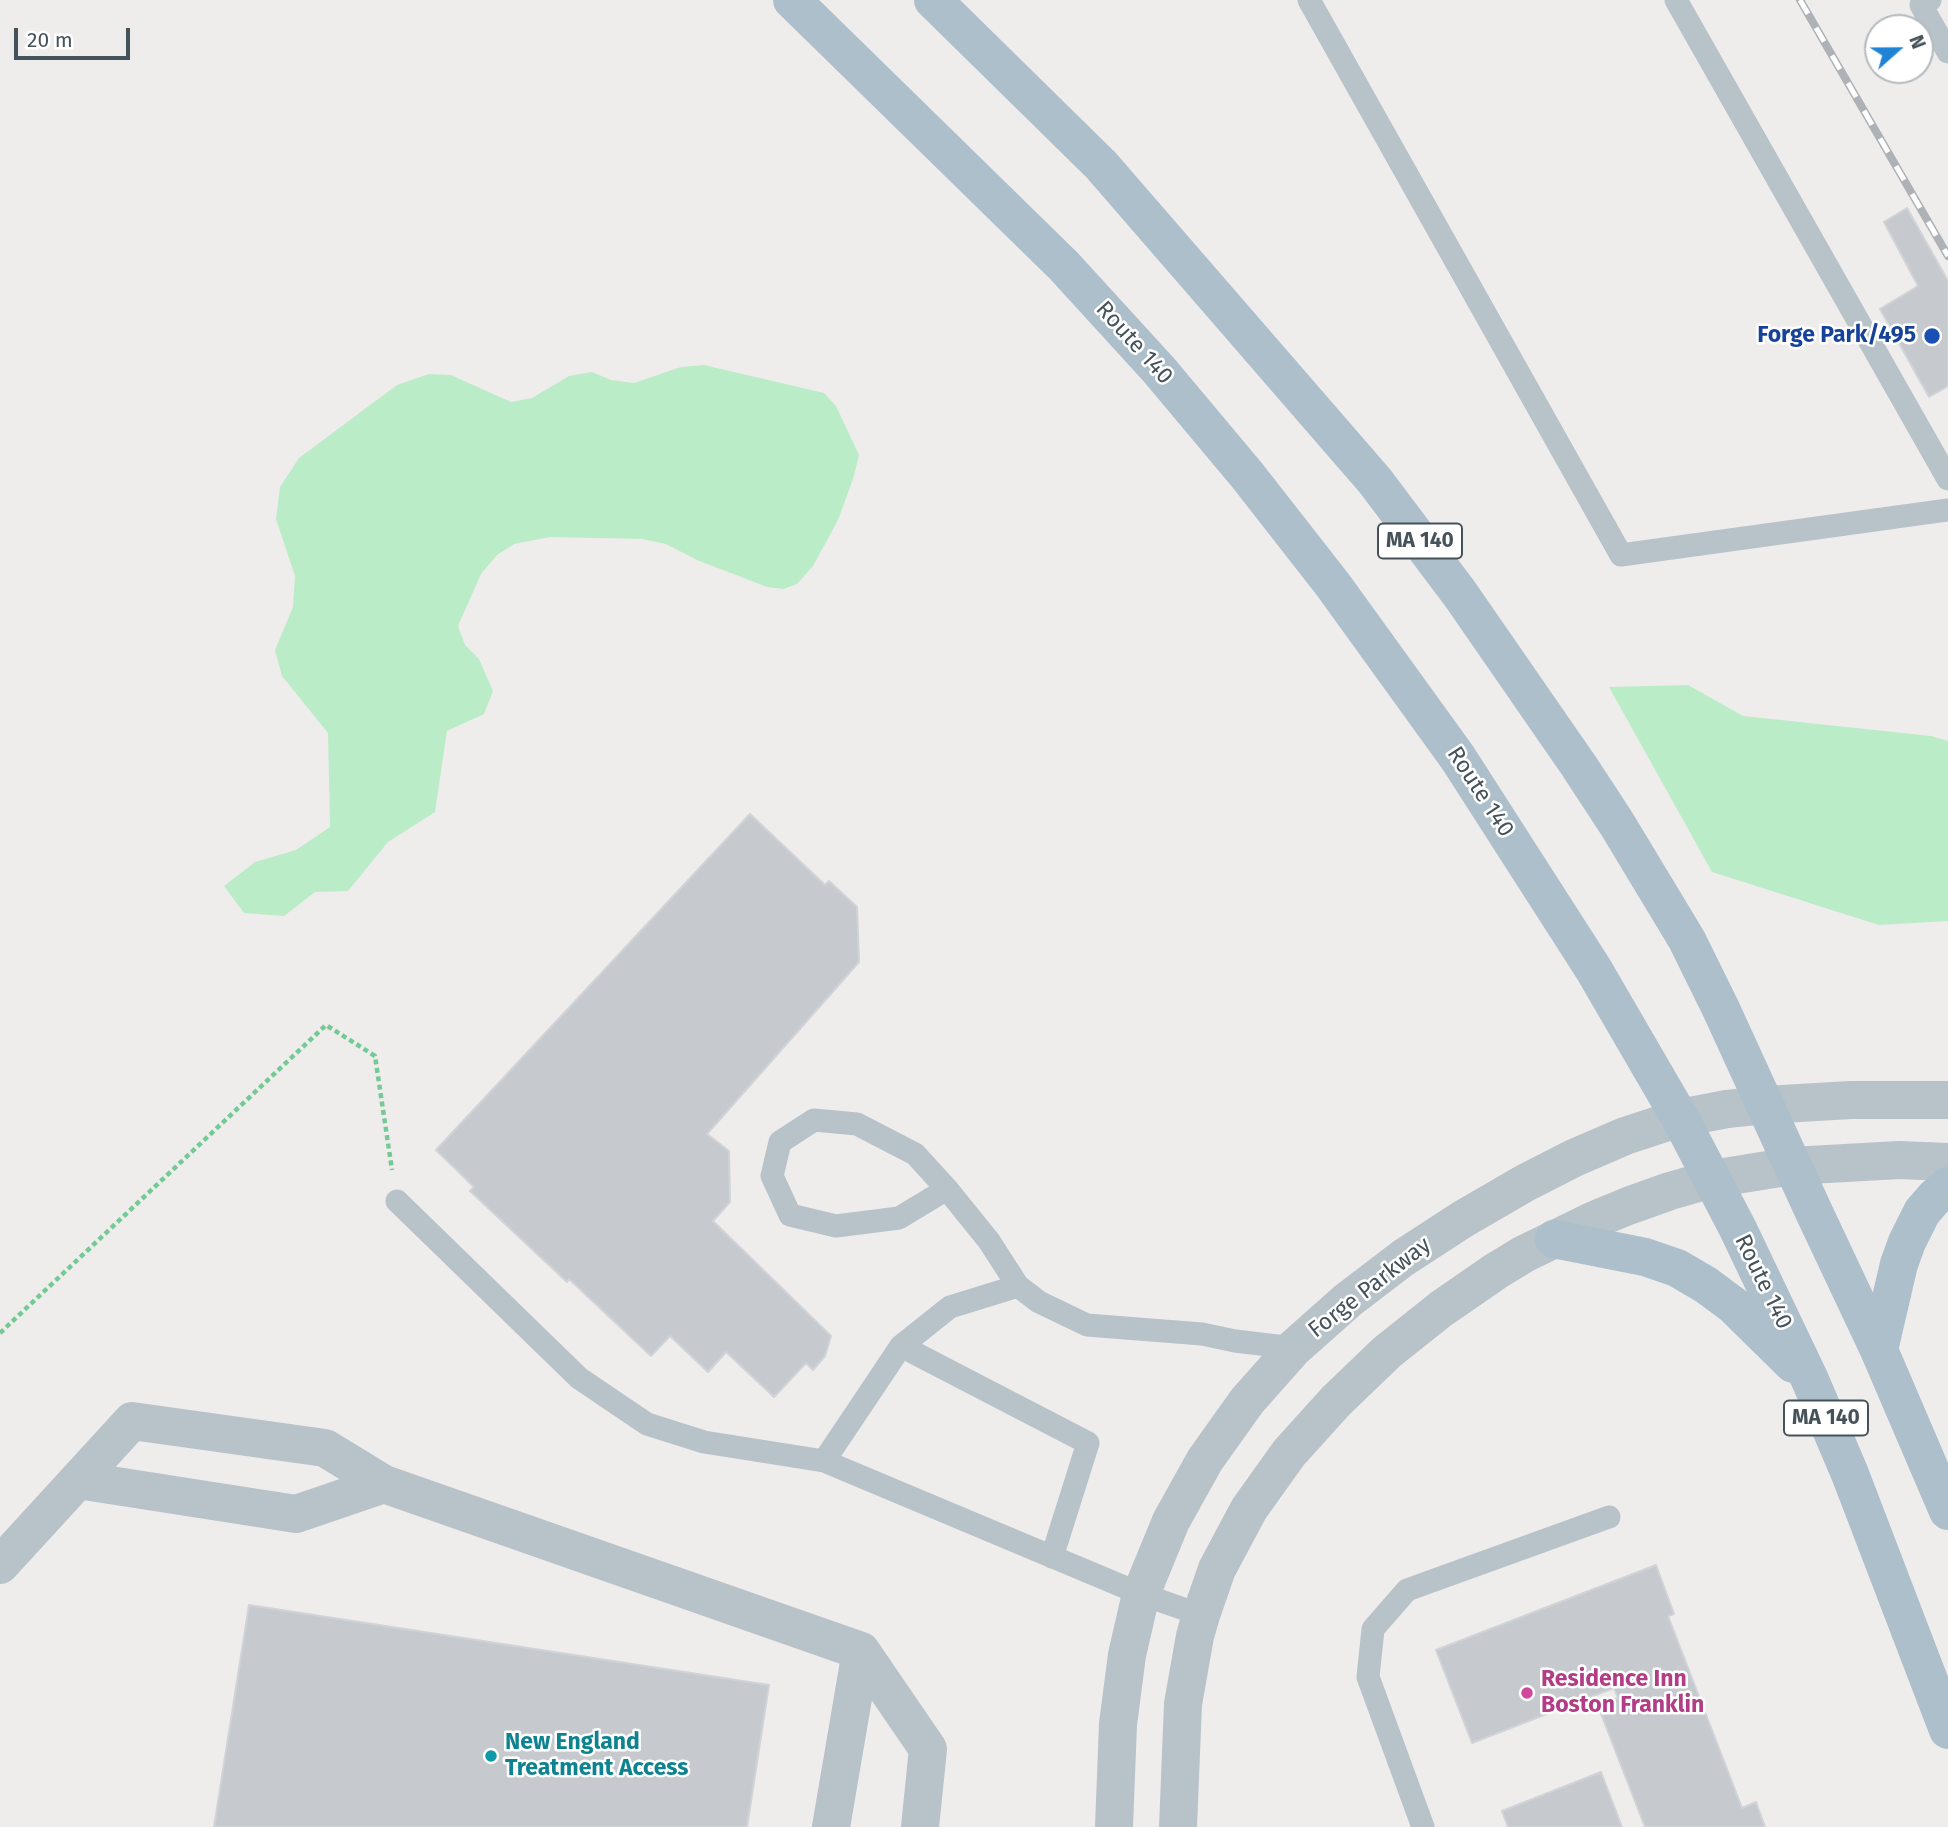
<!DOCTYPE html>
<html>
<head>
<meta charset="utf-8">
<style>
	body { margin:0 }
	#map { position:relative; width:1948px; height:1827px; overflow:hidden; background:#efecec; font-family:"Fira Sans",sans-serif }
	canvas { display:block }
	.north { position:absolute; left:1864px; top:14px; width:70px; height:70px; box-sizing:border-box; background:#fff; border:2px solid #b5babd; border-radius:50%; rotate:69deg; font-size:19px; font-weight:700; line-height:28px; text-align:center; color:#455259 }
	.north::after { content:''; display:block; margin:auto; width:24px; height:32px; background:#1f84d6; clip-path:polygon(50% 0,100% 100%,50% 72%,0 100%) }
	.scale { position:absolute; left:14px; top:28px; width:116px; height:32px; box-sizing:border-box; border:4px solid #455259; border-top:0; padding-left:9px; font-size:21px; line-height:24px; white-space:nowrap; color:#455259; -webkit-text-stroke:5px #fff; paint-order:stroke }
</style>
</head>
<body>
<div id="map">
<canvas width="1948" height="1827"></canvas>
<div class="north">N</div>
<div class="scale">20 m</div>
</div>
<script>
const c = document.querySelector('canvas').getContext('2d');
c.lineJoin = 'round';
function paint(path, color) { c.fillStyle = color; c.fill(path, 'evenodd'); }
const poly = rows => new Path2D(rows.map(r => 'M' + r).join(''));
function stroke(path, color, width, dash) { c.strokeStyle = color; c.lineWidth = width; c.lineCap = dash ? 'butt' : 'round'; c.setLineDash(dash || []); c.stroke(path); }
function write(font, color, halo, rows, align = 'center') {
  c.font = font + ' "Fira Sans",sans-serif'; c.lineWidth = 5; c.setLineDash([]); c.textBaseline = 'middle'; c.strokeStyle = halo; c.fillStyle = color; for (const [text, x, y, turn = 0] of rows) {
    c.save(); c.translate(x, y); c.rotate((+turn || 0) * Math.PI / 180); c.textAlign = isNaN(turn) ? turn : align; if (halo) c.strokeText(text, 0, 0); c.fillText(text, 0, 0); c.restore();
  }
}
paint(poly([
	[704,365,824,393,836,406,859,455,853,479,838,520,813,566,797,584,784,589,767,587,697,560,666,544,642,539,550,537,514,544,497,555,481,574,458,626,465,645,479,659,493,691,484,714,447,731,435,812,388,842,348,891,315,892,284,916,244,913,224,886,255,862,296,850,330,827,328,733,282,676,275,650,293,607,295,576,276,519,280,487,299,458,397,385,429,374,451,375,511,402,532,398,569,376,592,372,611,380,634,383,681,367],
	[1688,685,1743,716,1931,736,1948,741,1948,921,1879,925,1712,872,1609,687]
]), '#bbecc8');
const building = poly([
	[1907,208,1948,281,1948,386,1929,397,1880,309,1918,286,1884,222,1907,208],
	[750,814,825,885,829,881,857,907,859,962,707,1134,729,1151,730,1202,713,1221,831,1336,825,1356,813,1370,806,1363,774,1397,726,1352,708,1372,670,1336,651,1356,569,1279,567,1282,470,1191,474,1187,436,1150,750,814],
	[1656,1565,1674,1614,1668,1616,1742,1808,1756,1802,1765,1827,1645,1827,1598,1706,1618,1698,1614,1688,1472,1743,1436,1650,1656,1565],
	[249,1605,769,1685,747,1827,214,1827,249,1605],
	[1601,1772,1622,1827,1508,1827,1502,1811,1601,1772]
]);
paint(building, '#c6cacf');
stroke(building, '#d0d3d8', 2);
stroke(poly([
	[0,1333,326,1025,375,1056,392,1170]
]), '#74c995', 4.5, [5, 3.5]);
stroke(poly([
	[1309,0,1621,555,1948,510],
	[1676,0,1948,479],
	[1930,0,1921,5,1948,52],
	[947,1189,899,1218,836,1226,790,1215,772,1176,780,1142,814,1120,857,1124,915,1154,947,1189,989,1241,1018,1286,1039,1302,1087,1325,1202,1334,1235,1341,1294,1348],
	[397,1201,579,1378,647,1424,704,1442,824,1461],
	[1018,1286,950,1307,901,1346,824,1461,1141,1594,1201,1615],
	[901,1346,1088,1443,1052,1557],
	[1423,1827,1368,1677,1373,1629,1407,1590,1609,1517]
]), '#b8c2c9', 23);
stroke(poly([
	[78,1480,296,1514,384,1484],
	[0,1565,132,1421,325,1448,384,1484,861,1651,928,1749,920,1827],
	[831,1827,861,1651]
]), '#b8c2c9', 38);
stroke(poly([
	[1114,1827,1118,1724,1127,1655,1141,1594,1171,1521,1205,1460,1247,1401,1294,1348,1348,1300,1403,1258,1463,1219,1525,1183,1574,1158,1625,1136,1680,1118,1727,1109,1765,1105,1851,1100,1948,1100],
	[1178,1827,1183,1704,1195,1636,1201,1615,1217,1569,1249,1509,1289,1453,1336,1401,1387,1352,1441,1309,1496,1271,1524,1254,1594,1220,1628,1206,1670,1191,1712,1179,1792,1166,1899,1160,1948,1162]
]), '#b8c2c9', 38);
stroke(poly([
	[792,0,1064,266,1159,370,1247,475,1333,585,1458,758,1594,970,1680,1118,1738,1229,1810,1380,1850,1474,1948,1730],
	[933,0,1101,165,1375,481,1460,594,1579,766,1617,824,1687,940,1721,1009,1813,1210,1879,1350,1948,1511],
	[1554,1239,1645,1257,1677,1268,1706,1285,1733,1305,1793,1364],
	[1879,1350,1899,1264,1907,1242,1922,1212,1935,1197,1948,1186]
]), '#acbfcb', 38);
const rail = poly([
	[1800,0,1948,256]
]);
stroke(rail, '#aeb2b6', 8);
stroke(rail, '#fff', 5, [16]);
for (const [x, y, r, color] of [
	[1932,336,9,"#1a4fb4"],
	[1527,1693,7,"#d1479c"],
	[491,1756,7,"#0f9aa8"]
]) { const dot = new Path2D(); dot.arc(x, y, r, 0, 2 * Math.PI); c.fillStyle = color; c.fill(dot); stroke(dot, '#fff', 2.5); }
for (const [x, y, w] of [
	[1420,541,84],
	[1826,1418,84]
]) { const box = new Path2D(); box.roundRect(x - w / 2, y - 17.5, w, 35, 5); c.fillStyle = '#fff'; c.fill(box); stroke(box, '#455259', 2); }
write('bold 21px', '#455259', null, [
	["MA 140",1420,541],
	["MA 140",1826,1418]
]);
write('bold 23px', '#164399', '#fff', [
	["Forge Park/495",1916,336]
], 'right');
write('23px', '#455259', '#fff', [
	["Route 140",1134,343,48],
	["Route 140",1480,792,57],
	["Route 140",1763,1282,64],
	["Forge Parkway",1370,1288,-38]
]);
write('bold 23px', '#b23c85', '#fff', [
	["Residence Inn",1541,1680],
	["Boston Franklin",1541,1706]
], 'left');
write('bold 23px', '#0d838f', '#fff', [
	["New England",505,1743],
	["Treatment Access",505,1769]
], 'left');
</script>
</body>
</html>
